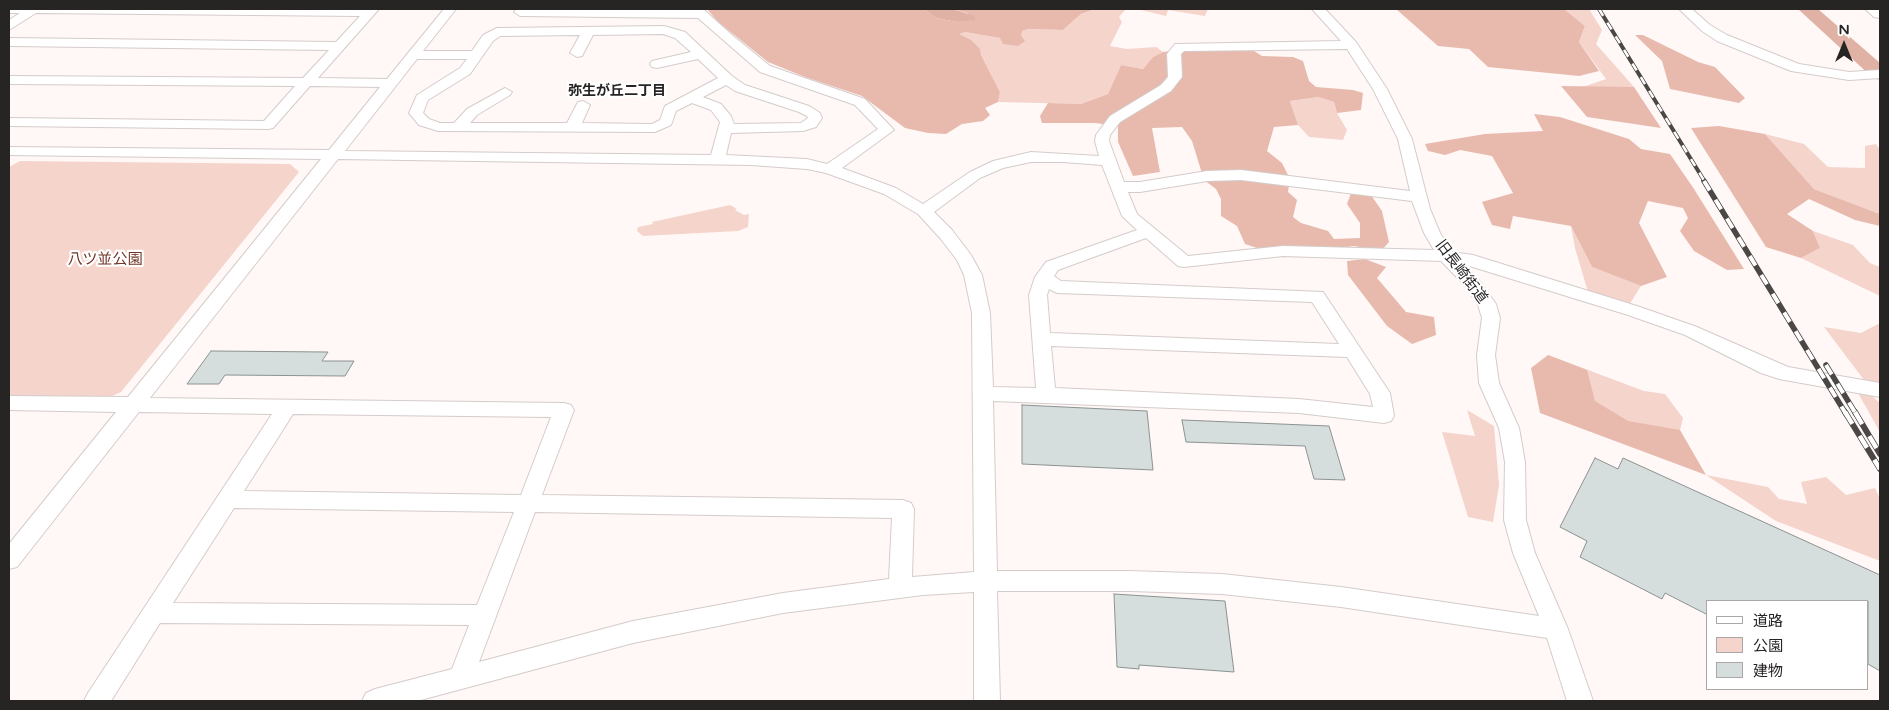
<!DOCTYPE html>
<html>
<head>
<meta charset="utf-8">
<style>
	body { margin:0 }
	#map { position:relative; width:1889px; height:710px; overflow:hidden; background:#fff8f6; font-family:"Varela Round","Noto Sans JP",sans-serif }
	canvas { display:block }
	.frame { position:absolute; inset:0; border:10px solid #272424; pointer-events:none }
	.legend { position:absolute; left:1706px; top:600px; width:162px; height:90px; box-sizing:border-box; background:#fff; border:1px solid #a9a7a7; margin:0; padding:6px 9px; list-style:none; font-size:15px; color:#272424 }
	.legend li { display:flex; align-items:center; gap:10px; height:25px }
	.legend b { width:25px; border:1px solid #a9a7a7 }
	.north { position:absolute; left:1819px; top:20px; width:50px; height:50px; -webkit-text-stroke:4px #fff; paint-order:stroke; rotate:0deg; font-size:14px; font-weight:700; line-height:20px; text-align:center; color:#272424 }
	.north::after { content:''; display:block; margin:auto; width:18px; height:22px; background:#272424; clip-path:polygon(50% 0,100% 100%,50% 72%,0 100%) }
</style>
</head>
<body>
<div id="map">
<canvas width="1889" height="710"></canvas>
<div class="frame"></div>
<ul class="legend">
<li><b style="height:6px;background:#fff"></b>道路</li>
<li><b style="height:14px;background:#f5d4cc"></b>公園</li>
<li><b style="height:14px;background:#d5dddd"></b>建物</li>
</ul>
<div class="north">N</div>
</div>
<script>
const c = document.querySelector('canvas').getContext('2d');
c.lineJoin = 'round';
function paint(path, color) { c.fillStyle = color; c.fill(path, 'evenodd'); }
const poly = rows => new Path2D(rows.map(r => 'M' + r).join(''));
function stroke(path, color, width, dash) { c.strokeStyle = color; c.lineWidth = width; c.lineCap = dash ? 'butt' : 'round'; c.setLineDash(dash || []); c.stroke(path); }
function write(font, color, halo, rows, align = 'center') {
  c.font = font + ' "Varela Round","Noto Sans JP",sans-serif'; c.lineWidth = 4.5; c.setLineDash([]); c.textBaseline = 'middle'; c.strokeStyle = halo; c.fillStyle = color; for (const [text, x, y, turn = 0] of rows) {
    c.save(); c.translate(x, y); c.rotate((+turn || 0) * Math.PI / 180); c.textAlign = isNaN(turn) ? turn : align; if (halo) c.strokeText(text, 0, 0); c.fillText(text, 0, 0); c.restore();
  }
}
paint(poly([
	[1095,9,1126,9,1119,17,1122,22,1110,46,1127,49,1156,47,1163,52,1153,57,1143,69,1121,65,1108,94,1081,104,998,102,1000,92,981,55,980,49,958,34,965,32,1000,38,1021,36,1021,31,1028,29,1063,30,1081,14],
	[1137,9,1208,9,1205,16,1168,10,1166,16],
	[1564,9,1589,9,1602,30,1596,44,1634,87,1583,87,1606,79,1579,42,1585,26],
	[1318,97,1334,102,1337,113,1347,130,1343,140,1309,137,1298,125,1290,101],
	[1765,134,1804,144,1828,167,1865,168,1865,146,1876,144,1880,150,1880,214,1814,189],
	[20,161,290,164,299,172,121,392,110,397,9,396,9,167],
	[730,205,737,209,735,210,744,215,749,214,748,227,738,231,643,236,637,231,638,227,653,224,652,222],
	[1571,226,1592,267,1641,286,1629,305,1588,292,1575,248],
	[1813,231,1853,245,1870,263,1880,267,1880,296,1801,258,1820,248],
	[1880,323,1880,383,1864,380,1824,327,1861,333],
	[1548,355,1644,391,1665,394,1683,418,1680,430,1618,431],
	[1858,393,1872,396,1880,403,1880,432],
	[1467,410,1494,426,1499,485,1493,522,1468,517,1442,432,1475,436],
	[1706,475,1768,487,1779,499,1807,504,1801,482,1826,477,1846,495,1875,488,1880,499,1880,561,1776,521]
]), '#f5d4cc');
paint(poly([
	[707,9,923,9,936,18,957,22,975,19,967,13,953,9,1095,9,1081,14,1063,30,1028,29,1022,31,1021,36,1025,41,1018,46,1003,44,1000,38,965,32,959,34,971,40,980,49,981,55,1000,92,998,102,985,108,990,115,983,121,962,124,946,134,928,133,905,128,862,96,805,77,768,62,718,22],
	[1396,9,1564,9,1585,26,1579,42,1599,71,1579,76,1488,67,1469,49,1438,46],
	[1635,35,1643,35,1698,62,1715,67,1745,98,1739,103,1670,89,1662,61],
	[1193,48,1251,49,1262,56,1293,57,1303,61,1309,81,1316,87,1353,90,1363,93,1361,110,1337,113,1334,102,1318,97,1290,101,1298,125,1274,127,1267,151,1282,163,1290,179,1288,192,1297,200,1293,217,1301,223,1328,231,1334,239,1360,238,1360,223,1347,204,1351,193,1371,195,1382,211,1389,242,1381,251,1354,246,1331,249,1260,249,1245,244,1237,226,1221,216,1221,199,1216,189,1204,180,1192,141,1182,127,1152,128,1160,172,1133,176,1118,142,1118,126,1095,123,1042,123,1040,116,1048,103,1081,104,1108,94,1121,65,1143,69,1153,57,1163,52],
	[1561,86,1634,87,1661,128,1587,117],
	[1534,114,1560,117,1629,139,1641,149,1670,154,1694,189,1744,269,1727,270,1694,251,1680,231,1688,218,1683,208,1648,201,1639,223,1667,277,1641,286,1592,267,1571,226,1513,216,1510,229,1492,225,1482,202,1513,193,1492,156,1460,150,1445,155,1428,151,1425,144,1485,134,1543,131],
	[1719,126,1765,134,1814,189,1880,214,1880,226,1855,220,1809,199,1787,214,1813,231,1820,248,1801,258,1766,247,1691,128],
	[1365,259,1386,267,1377,278,1406,312,1434,317,1436,335,1412,344,1387,326,1348,275,1347,261],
	[1548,355,1587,370,1595,401,1628,421,1680,430,1706,475,1540,413,1531,368]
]), '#e8baad');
paint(poly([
	[923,9,953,9,975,16,975,20,957,22,936,18]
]), '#e0b2a6');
paint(poly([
	[1798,9,1818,9,1880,63,1880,80,1873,78,1798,9]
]), '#e0b2a6');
const building = poly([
	[211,351,328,352,322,361,354,361,345,376,225,375,219,384,187,384,211,351],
	[1022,405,1147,411,1153,470,1022,464,1022,405],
	[1182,420,1329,426,1345,480,1314,479,1305,446,1186,442,1182,420],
	[1595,458,1618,469,1623,458,1880,575,1880,671,1868,664,1868,601,1708,601,1708,615,1665,593,1662,599,1580,557,1587,541,1560,527,1595,458],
	[1114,594,1225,601,1234,672,1139,665,1139,669,1117,667,1114,594]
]);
paint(building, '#d5dddd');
stroke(building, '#8a9292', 1);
const minor = poly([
	[9,9,379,9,318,78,387,79,444,9,456,9,423,51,472,51,483,35,497,28,664,26,685,32,732,76,745,85,809,106,820,113,822,118,816,127,803,131,731,133,726,155,807,159,827,164,878,129,855,105,760,72,698,18,520,16,514,12,516,9,703,9,733,36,770,66,865,99,894,130,842,168,896,188,923,204,970,172,993,161,1031,152,1099,156,1095,141,1096,135,1110,116,1161,85,1168,77,1167,54,1175,44,1341,41,1312,9,1325,9,1356,42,1387,89,1412,139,1430,209,1440,233,1452,252,1473,255,1640,307,1697,327,1788,367,1880,383,1880,397,1779,379,1761,373,1685,335,1628,315,1463,264,1478,279,1496,304,1500,318,1495,355,1499,383,1519,428,1525,462,1526,520,1535,553,1568,629,1593,701,1567,701,1547,638,1341,607,1222,594,1130,591,997,591,1000,701,974,701,974,592,923,595,783,613,633,643,417,701,362,701,366,693,375,689,452,669,469,625,160,623,111,701,84,701,88,693,272,414,139,412,17,567,9,569,9,544,116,412,9,410,9,396,128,397,321,159,9,155,9,147,329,150,380,87,310,86,273,128,268,129,9,126,9,118,264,121,295,86,9,84,9,76,303,78,329,50,9,46,9,38,336,42,360,16,36,13,9,30,9,20,20,13,9,13,9,9],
	[663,34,675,38,691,52,652,61,650,64,652,67,657,68,698,59,718,78,665,106,660,120,652,124,582,123,590,105,583,101,578,102,567,123,470,123,477,115,510,95,512,92,505,88,467,109,454,123,440,123,429,119,423,113,428,100,470,74,493,41,500,36,580,35,570,53,577,57,582,56,593,35,663,34],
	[1347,49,1373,89,1398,139,1410,191,1241,170,1207,171,1140,182,1124,182,1109,141,1110,135,1120,122,1171,91,1182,77,1181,54,1184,51,1347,49],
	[417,59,467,59,460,68,417,95,409,113,419,125,438,131,655,132,671,125,676,111,692,103,711,110,720,122,711,155,345,151,417,59],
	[726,85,735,91,799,112,807,116,808,118,801,123,734,124,731,116,721,104,703,97,726,85],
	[338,159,751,165,807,169,826,173,884,194,918,214,940,238,957,260,964,275,972,313,974,572,912,577,914,509,911,503,903,500,542,495,574,410,571,405,564,403,150,398,338,159],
	[1031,162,1063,162,1102,165,1122,216,1137,230,1046,262,1035,277,1029,295,1036,388,993,387,990,313,982,275,971,255,952,230,934,212,980,178,1003,168,1031,162],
	[1241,180,1412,201,1424,233,1434,250,1283,246,1188,256,1137,214,1128,192,1140,192,1207,181,1241,180],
	[1146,238,1178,266,1184,267,1283,256,1441,261,1466,287,1478,305,1482,318,1477,355,1479,383,1499,428,1505,462,1504,520,1513,553,1539,616,1341,587,1222,574,1130,571,997,571,993,401,1299,413,1384,423,1391,421,1394,416,1390,393,1323,292,1061,281,1054,276,1058,270,1146,238],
	[1049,289,1057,293,1312,302,1339,344,1050,333,1047,295,1049,289],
	[1051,346,1347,357,1370,394,1373,407,1299,399,1055,388,1051,346],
	[293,414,551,417,521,495,244,491,293,414],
	[234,508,514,512,477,605,173,603,234,508],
	[535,512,892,518,889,579,783,593,633,621,479,662,535,512],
	[1679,9,1692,9,1710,25,1727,35,1799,64,1849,72,1880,70,1880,78,1849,80,1791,71,1717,41,1702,31,1679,9]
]);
const highway = poly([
	[1865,9,1880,9,1880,18,1874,17,1865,9]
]);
stroke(minor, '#d4ccca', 2);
stroke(highway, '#d4ccca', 2);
paint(minor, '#fff');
paint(highway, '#fff');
const railFar2 = poly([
	[1599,9,1705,182]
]);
const railFar1 = poly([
	[1704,181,1846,414],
	[1826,365,1856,414]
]);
const rail = poly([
	[1845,412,1880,469],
	[1855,412,1880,454]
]);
stroke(railFar2, '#4a4746', 4);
stroke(railFar1, '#4a4746', 5.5);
stroke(rail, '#4a4746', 6);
stroke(railFar2, '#fff', 2.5, [8]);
stroke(railFar1, '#fff', 4, [11]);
stroke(rail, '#fff', 4.5, [14]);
write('bold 14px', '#272424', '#fff', [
	["弥生が丘二丁目",617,91]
]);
write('15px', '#703527', '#fff', [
	["八ツ並公園",105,260]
]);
write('15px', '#272424', '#fff', [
	["旧長崎街道",1461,272,53]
]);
</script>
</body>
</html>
